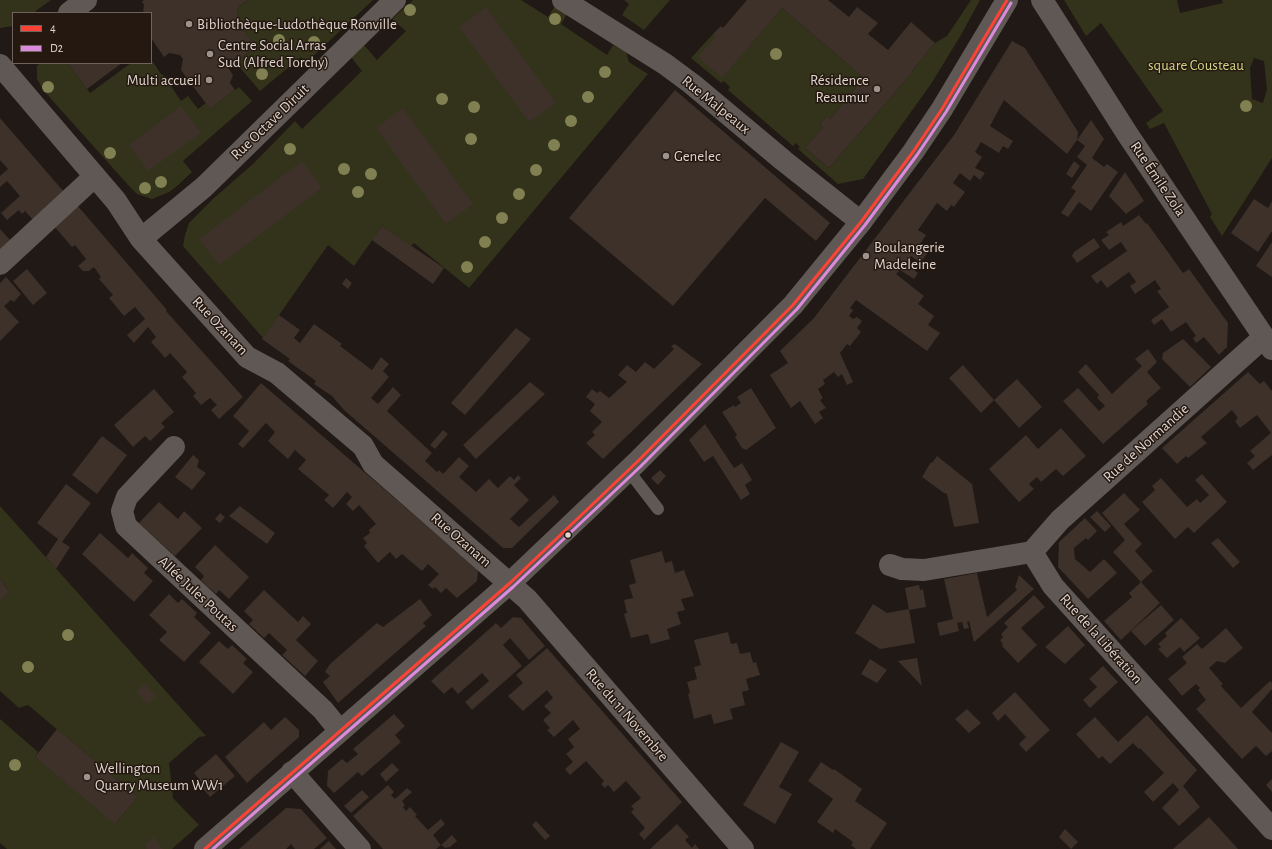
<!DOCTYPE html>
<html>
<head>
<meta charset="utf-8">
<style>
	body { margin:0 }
	#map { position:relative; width:1272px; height:849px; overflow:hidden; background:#201915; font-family:"Alegreya Sans",sans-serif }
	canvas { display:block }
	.legend { position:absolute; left:12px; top:12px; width:140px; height:52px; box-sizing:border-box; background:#251810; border:1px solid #6f645d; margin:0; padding:5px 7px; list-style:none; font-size:12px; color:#dfd5d0 }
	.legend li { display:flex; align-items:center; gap:8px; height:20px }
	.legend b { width:20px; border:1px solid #6f645d }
</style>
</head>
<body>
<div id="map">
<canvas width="1272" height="849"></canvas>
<ul class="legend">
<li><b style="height:5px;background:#ff4236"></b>4</li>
<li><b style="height:5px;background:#dc8add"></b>D2</li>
</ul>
</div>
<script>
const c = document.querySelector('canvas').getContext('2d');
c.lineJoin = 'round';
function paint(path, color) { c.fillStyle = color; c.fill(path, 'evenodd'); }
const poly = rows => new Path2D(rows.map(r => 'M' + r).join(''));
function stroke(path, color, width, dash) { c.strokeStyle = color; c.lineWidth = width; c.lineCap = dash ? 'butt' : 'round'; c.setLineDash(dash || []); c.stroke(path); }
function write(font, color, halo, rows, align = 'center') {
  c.font = font + ' "Alegreya Sans",sans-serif'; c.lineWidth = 3; c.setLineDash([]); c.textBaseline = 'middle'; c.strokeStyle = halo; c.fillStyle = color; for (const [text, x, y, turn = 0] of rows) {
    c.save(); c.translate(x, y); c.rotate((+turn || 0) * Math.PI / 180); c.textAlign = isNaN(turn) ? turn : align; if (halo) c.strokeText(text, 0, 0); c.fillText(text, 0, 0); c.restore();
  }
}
paint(poly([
	[0,0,51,0,33,13,13,13,13,26,0,28],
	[248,0,373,0,306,63,301,57,260,91,235,62,256,47,237,21,238,7],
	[413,0,521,0,548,17,555,6,567,14,561,24,607,55,613,45,626,52,629,62,648,74,469,288,414,243,411,246,382,226,354,266,328,245,263,338,183,246,185,235,189,223,214,198,254,163,295,121,302,129,362,71,351,57,364,45,377,60,406,31,392,19],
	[624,0,670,0,644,30,622,15,629,4],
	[971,0,980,0,961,35,931,84,863,179,838,184,798,149,800,147,796,143,793,146,728,90,730,87,724,81,721,83,691,58,713,34,716,36,722,77,782,8,864,78,830,119,827,116,820,124,823,127,805,148,829,168,913,72,912,71,935,43,947,36],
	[1064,0,1177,0,1180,13,1223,3,1222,0,1272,0,1272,158,1222,236,1210,217,1212,214,1164,123,1150,129,1146,123,1163,111,1101,23,1086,36],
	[1254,58,1264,61,1267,89,1263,103,1252,99,1250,68],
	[153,62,161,74,173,81,171,86,181,101,188,96,198,109,206,103,210,109,239,87,252,101,183,161,192,172,177,186,169,192,152,199,137,194,129,186,44,91,37,79,37,66,40,63,68,63,90,93,131,63],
	[0,506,206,736,199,737,169,763,173,798,199,825,172,849,7,849,0,843,0,719,38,752,35,757,116,823,138,797,28,705,19,708,0,691,0,601,9,592,0,579]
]), '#32331a');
paint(poly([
	[144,0,248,0,238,7,237,21,256,47,235,62,234,60,227,66,233,75,230,83,235,90,210,109,181,70,183,59,180,55,169,53,164,57,151,38,151,13,143,13,144,5,142,2],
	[747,0,828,0,849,17,857,7,878,23,868,34,888,50,911,22,935,43,912,71,913,72,829,168,805,148,823,127,820,124,827,116,830,119,864,78,782,8,722,78,698,57,716,36,713,34,721,26,723,28],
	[486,7,556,103,529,122,459,27],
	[1012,41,1025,48,1078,132,1077,140,1067,154,1004,100,990,126,1013,141,1008,149,1003,146,999,153,981,142,975,152,982,157,975,168,985,173,980,180,974,175,970,181,960,173,953,183,965,192,954,207,951,205,947,211,937,203,918,230,926,235,920,244,929,251,920,263,911,256,905,263,918,273,914,279,900,270,896,274,924,296,918,304,934,316,928,325,940,333,927,351,856,300,850,308,853,310,849,316,853,319,857,317,862,321,857,328,861,332,850,346,847,344,840,353,853,382,847,385,842,374,838,377,834,372,823,380,825,384,818,389,823,398,820,400,826,408,819,412,823,418,815,424,800,401,791,408,770,375,788,363,780,351,814,318,954,135],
	[68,63,122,63,87,89],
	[675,90,830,223,816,241,765,198,673,306,569,218],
	[181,106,201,133,148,171,129,145],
	[403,108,473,204,446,224,376,128],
	[0,118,65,193,34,221,25,211,22,214,19,210,7,220,1,213,20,196,7,181,0,187,0,176,8,169,0,160],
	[1091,120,1104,139,1092,158,1104,167,1107,164,1118,172,1091,211,1079,202,1068,217,1061,213,1076,191,1071,188,1087,165,1077,157,1085,146,1077,140],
	[302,161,322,188,219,265,199,239],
	[1074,161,1080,166,1072,178,1066,174],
	[1125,172,1144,201,1126,214,1109,196],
	[1254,199,1268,208,1272,201,1272,231,1258,252,1231,233],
	[77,205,167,310,166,311,243,397,219,419,211,410,217,405,210,398,201,405,193,396,196,393,182,377,187,372,170,353,165,358,159,351,151,342,156,337,148,327,134,343,127,335,145,319,135,307,124,316,109,298,113,295,99,279,101,277,94,267,89,271,83,271,78,266,86,259,75,245,72,247,54,226],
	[1139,215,1146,224,1147,223,1183,273,1189,269,1228,323,1227,347,1219,355,1204,337,1196,343,1193,338,1196,336,1186,322,1171,332,1162,319,1154,325,1151,320,1169,307,1157,291,1161,289,1155,280,1135,294,1130,286,1136,282,1129,272,1107,288,1101,280,1097,284,1091,276,1127,251,1121,242,1109,250,1101,240,1109,235,1106,232,1121,222,1123,226],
	[382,226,444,268,433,284,372,240],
	[0,229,11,241,0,251],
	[1094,238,1100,247,1077,263,1072,256,1074,252],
	[1272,242,1272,277,1256,266],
	[27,269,47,293,33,305,13,281],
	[6,277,21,294,14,302,11,300,4,306,19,322,0,341,0,283],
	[346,278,352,283,348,289,342,284],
	[279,315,300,330,294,338,300,343,314,324,342,344,340,346,372,370,381,357,389,364,383,371,389,377,371,398,378,404,393,387,401,395,387,411,432,453,425,461,437,472,439,470,443,474,459,457,469,466,459,477,476,492,489,479,498,488,510,476,514,480,518,475,521,478,514,485,529,500,510,519,519,527,554,495,559,502,512,548,503,548,344,410,332,396,314,384,316,381,288,361,290,359,262,339],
	[516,328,531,339,465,415,451,403],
	[1183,339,1211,367,1190,387,1162,359,1163,353],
	[675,344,702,364,603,459,586,443,595,435,592,432,602,422,590,411,595,404,586,397,592,389,597,393,600,391,609,398,627,382,618,375,627,365,636,372,645,362,654,369,674,349,671,346],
	[1148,349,1157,362,1147,372,1161,388,1146,401,1148,404,1103,444,1063,401,1078,388,1099,411,1105,406,1097,398,1099,395,1078,372,1086,364,1112,394,1142,366,1135,359],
	[963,365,994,400,981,413,949,378],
	[1248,372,1260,384,1264,381,1272,391,1272,455,1253,470,1247,463,1255,456,1250,451,1271,433,1257,415,1240,428,1235,421,1238,418,1232,410,1201,437,1207,443,1188,458,1186,456,1177,464,1162,448],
	[1017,379,1042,407,1019,428,994,400],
	[530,382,545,394,476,459,463,445],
	[261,383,478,570,477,581,457,598,446,588,441,593,435,587,433,589,428,585,439,574,428,564,422,571,402,554,396,559,390,552,378,563,364,546,367,543,363,538,370,533,369,530,376,524,359,505,353,511,346,504,352,497,347,492,333,508,324,500,329,495,298,469,306,460,295,450,288,459,268,441,275,432,266,423,243,448,238,444,249,431,233,416],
	[751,388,776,428,746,450,742,448,735,437,737,435,722,412,734,405,735,407,741,403,737,397],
	[154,389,174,412,161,423,165,427,150,441,145,436,133,447,114,425],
	[705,424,734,468,742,463,752,480,745,485,750,494,741,500,713,456,704,462,689,440],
	[1061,428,1086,456,1063,476,1056,469,1041,482,1037,477,1029,484,1034,489,1019,502,989,469,1026,435,1038,449],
	[443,430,448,434,435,449,430,445],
	[102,436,127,455,97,494,72,475],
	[193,455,199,460,197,467,206,473,192,490,175,477],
	[937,456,972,484,979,523,954,527,947,494,944,493,922,477,931,462,932,463],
	[660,470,666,476,658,485,651,478],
	[1202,474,1227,502,1194,533,1188,527,1175,539,1142,502,1155,490,1152,486,1161,478,1187,507,1197,499,1200,503,1209,495,1195,480],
	[66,484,91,503,62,542,70,547,56,569,46,557,58,539,37,523],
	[1124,493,1140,510,1124,524,1142,544,1135,551,1153,571,1141,582,1113,552,1125,540,1102,513],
	[159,502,178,519,184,511,202,528,175,556,139,523],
	[240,506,275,533,267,544,229,516],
	[1097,511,1111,526,1105,532,1090,517],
	[220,513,225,517,220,523,215,519],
	[1085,518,1097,531,1088,540,1086,538,1074,548,1075,559,1090,572,1104,559,1117,573,1088,599,1058,567,1059,542],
	[100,533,128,558,132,553,148,568,144,573,153,581,134,602,82,554],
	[1218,538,1240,562,1233,568,1211,543],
	[215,545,249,577,229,599,219,590,216,594,208,587,201,580,204,576,195,567],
	[662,551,665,563,672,561,675,573,684,570,694,596,681,599,685,610,677,612,681,624,667,629,670,639,651,644,648,634,631,638,624,614,627,613,624,600,633,598,629,585,636,583,630,560],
	[977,573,987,617,1017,590,1015,587,1019,575,1034,589,974,642,969,621,967,622,969,628,964,629,962,622,957,623,959,631,940,636,937,623,953,619,944,579],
	[0,579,9,592,0,601],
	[1141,582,1160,603,1121,640,1104,621,1132,597,1129,593],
	[919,585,920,590,923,589,926,607,909,610,905,588],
	[264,590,298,622,303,616,311,624,296,640,318,661,305,676,282,655,287,650,269,633,264,638,249,624,253,620,244,611],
	[169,594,178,603,182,599,197,613,194,617,211,633,184,662,159,640,167,632,149,615],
	[1034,595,1045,607,1021,628,1037,645,1018,663,1002,646,1003,645,1000,640,1003,637,1001,634,1008,627,1004,623],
	[420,599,432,615,423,623,426,626,338,703,323,682,330,676,325,672,330,664,377,623,383,627],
	[873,604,887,613,909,609,915,643,880,649,855,633],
	[1161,605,1174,620,1145,646,1131,631],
	[513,617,521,618,545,646,529,660,510,638,503,645,522,666,472,710,465,702,489,681,482,673,458,694,452,687,444,694,431,681,496,623,501,628],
	[1181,618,1200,638,1184,652,1180,647,1167,658,1158,649,1161,647,1158,644,1167,636,1165,633],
	[1068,626,1085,645,1065,664,1045,647],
	[1226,628,1243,648,1225,663,1217,661,1209,668,1223,684,1221,686,1241,708,1270,681,1272,683,1272,689,1252,712,1272,733,1272,751,1266,756,1256,746,1242,759,1196,709,1206,700,1198,690,1200,688,1196,684,1182,696,1168,679,1187,663,1182,657,1197,644,1202,649],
	[728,632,731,644,737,643,740,654,750,652,753,663,756,662,760,675,746,679,749,690,742,692,745,705,730,709,733,719,714,724,711,714,694,719,688,694,690,693,687,682,697,679,694,667,701,665,694,640],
	[219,641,228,649,232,645,247,659,243,663,253,672,233,694,199,662],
	[547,648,682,802,644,840,639,834,645,828,631,812,634,809,631,806,641,798,626,781,614,792,608,785,605,788,601,784,604,781,586,761,570,775,565,769,573,762,566,754,574,747,568,739,580,729,573,720,554,737,547,730,550,728,543,720,551,713,544,706,553,698,547,690,523,711,508,696,523,683,516,675],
	[917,658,922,686,898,661],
	[870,659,887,670,877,683,861,674],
	[1103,666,1118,682,1090,708,1083,700,1097,687,1089,679],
	[145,683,156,696,147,704,136,691],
	[1015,692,1050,730,1026,752,1019,744,1026,737,1005,714,998,721,992,713],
	[967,709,981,723,969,733,955,719],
	[394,714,405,726,395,735,401,742,362,776,358,772,334,793,327,786,328,771,342,759,347,763,358,754,353,749],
	[1147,715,1197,770,1183,786,1200,807,1179,826,1162,808,1179,790,1173,783,1153,802,1144,792,1164,773,1140,748,1139,749,1133,743,1110,764,1102,756,1099,759,1076,734,1095,717,1118,742],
	[285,717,299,730,299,737,247,783,225,757,264,722,271,730],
	[57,729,138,797,115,824,35,757],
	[781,742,799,752,779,787,792,794,775,824,743,805],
	[216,754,235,776,210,797,200,785,202,783,194,773],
	[821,762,833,770,834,769,862,789,855,801,887,823,870,849,856,849,851,845,853,842,835,829,833,833,817,822,833,799,808,781],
	[392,763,399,770,386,782,380,774],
	[1272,779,1272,792,1266,785],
	[388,785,394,792,391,795,395,799,407,788,412,792,402,801,405,805,403,807,406,811,410,807,417,815,415,816,428,830,441,819,445,824,433,835,441,845,452,835,457,841,450,847,445,848,441,845,436,849,383,849,353,816],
	[362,790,369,797,351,813,344,806],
	[286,808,301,809,327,838,314,849,295,849,291,844,286,849,239,849],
	[1209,817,1238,849,1173,849],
	[536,821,550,836,545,840,532,825],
	[677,824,689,837,685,840,692,848,695,844,699,849,650,849],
	[1065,829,1078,842,1071,849,1059,837],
	[153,837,163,849,147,849,145,844],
	[329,841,336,849,320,849]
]), '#3d312a');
stroke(poly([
	[628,470,658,509]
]), '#5f5854', 12);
stroke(poly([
	[563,0,665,64,692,84,784,161,861,222],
	[1042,0,1128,135,1272,349],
	[69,13,86,0],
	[0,65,116,201,141,239,247,357,277,373,363,446,373,464,527,599,743,849],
	[141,239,204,187,395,0],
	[0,264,95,176],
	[174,447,127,497,122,511,126,526,323,710,340,731],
	[1032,552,1060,520,1263,338],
	[890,565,902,569,924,570,1032,552,1053,586,1272,829],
	[292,772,360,849]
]), '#5f5854', 22);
stroke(poly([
	[205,849,510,583,637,462,793,305,861,222,913,152,942,109,1007,0]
]), '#5f5854', 22);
stroke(poly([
	[205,849,510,583,637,462,793,305,861,222,913,152,942,109,1007,0]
]), '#ff4236', 3);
stroke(poly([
	[213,849,513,587,641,466,797,309,865,225,917,155,946,112,1011,3]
]), '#dc8add', 3);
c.fillStyle = '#808052';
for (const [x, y] of [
	[410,10],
	[555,19],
	[279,40],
	[314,42],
	[776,54],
	[605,72],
	[262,74],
	[48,87],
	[588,97],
	[442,99],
	[1246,106],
	[474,107],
	[571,121],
	[471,139],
	[554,145],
	[290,149],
	[110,153],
	[344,169],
	[536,170],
	[371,174],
	[161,182],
	[145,188],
	[358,192],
	[519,194],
	[502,218],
	[485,242],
	[467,267],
	[68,635],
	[28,667],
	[15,765]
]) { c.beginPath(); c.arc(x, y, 6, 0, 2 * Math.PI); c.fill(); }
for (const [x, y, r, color] of [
	[189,24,4,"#9c938f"],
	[210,54,4,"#9c938f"],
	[209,80,4,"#9c938f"],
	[877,89,4,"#9c938f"],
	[666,156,4,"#9c938f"],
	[866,256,4,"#9c938f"],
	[568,535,3.5,"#dfd5d0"],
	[87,777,4,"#9c938f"]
]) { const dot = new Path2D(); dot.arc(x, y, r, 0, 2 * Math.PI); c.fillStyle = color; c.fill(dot); stroke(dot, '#251810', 1.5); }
write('15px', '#dfd5d0', '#251810', [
	["Bibliothèque-Ludothèque Ronville",197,24],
	["Centre Social Arras",218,45],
	["Sud (Alfred Torchy)",218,62],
	["Multi accueil",201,80,"right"],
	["Résidence",869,80,"right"],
	["Reaumur",869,97,"right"],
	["Genelec",674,156],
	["Boulangerie",874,247],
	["Madeleine",874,264],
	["Wellington",95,768],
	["Quarry Museum WW1",95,785]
], 'left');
write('15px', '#ced483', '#251810', [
	["square Cousteau",1196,65]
]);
write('15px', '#dfd5d0', '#251810', [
	["Rue Malpeaux",716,105,39],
	["Rue Octave Diruit",270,122,-44],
	["Rue Émile Zola",1158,179,56],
	["Rue Ozanam",220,326,47],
	["Rue de Normandie",1146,443,-42],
	["Rue Ozanam",461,540,41],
	["Allée Jules Poutas",198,594,43],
	["Rue de la Libération",1101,639,48],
	["Rue du 11 Novembre",627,715,49]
]);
</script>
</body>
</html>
